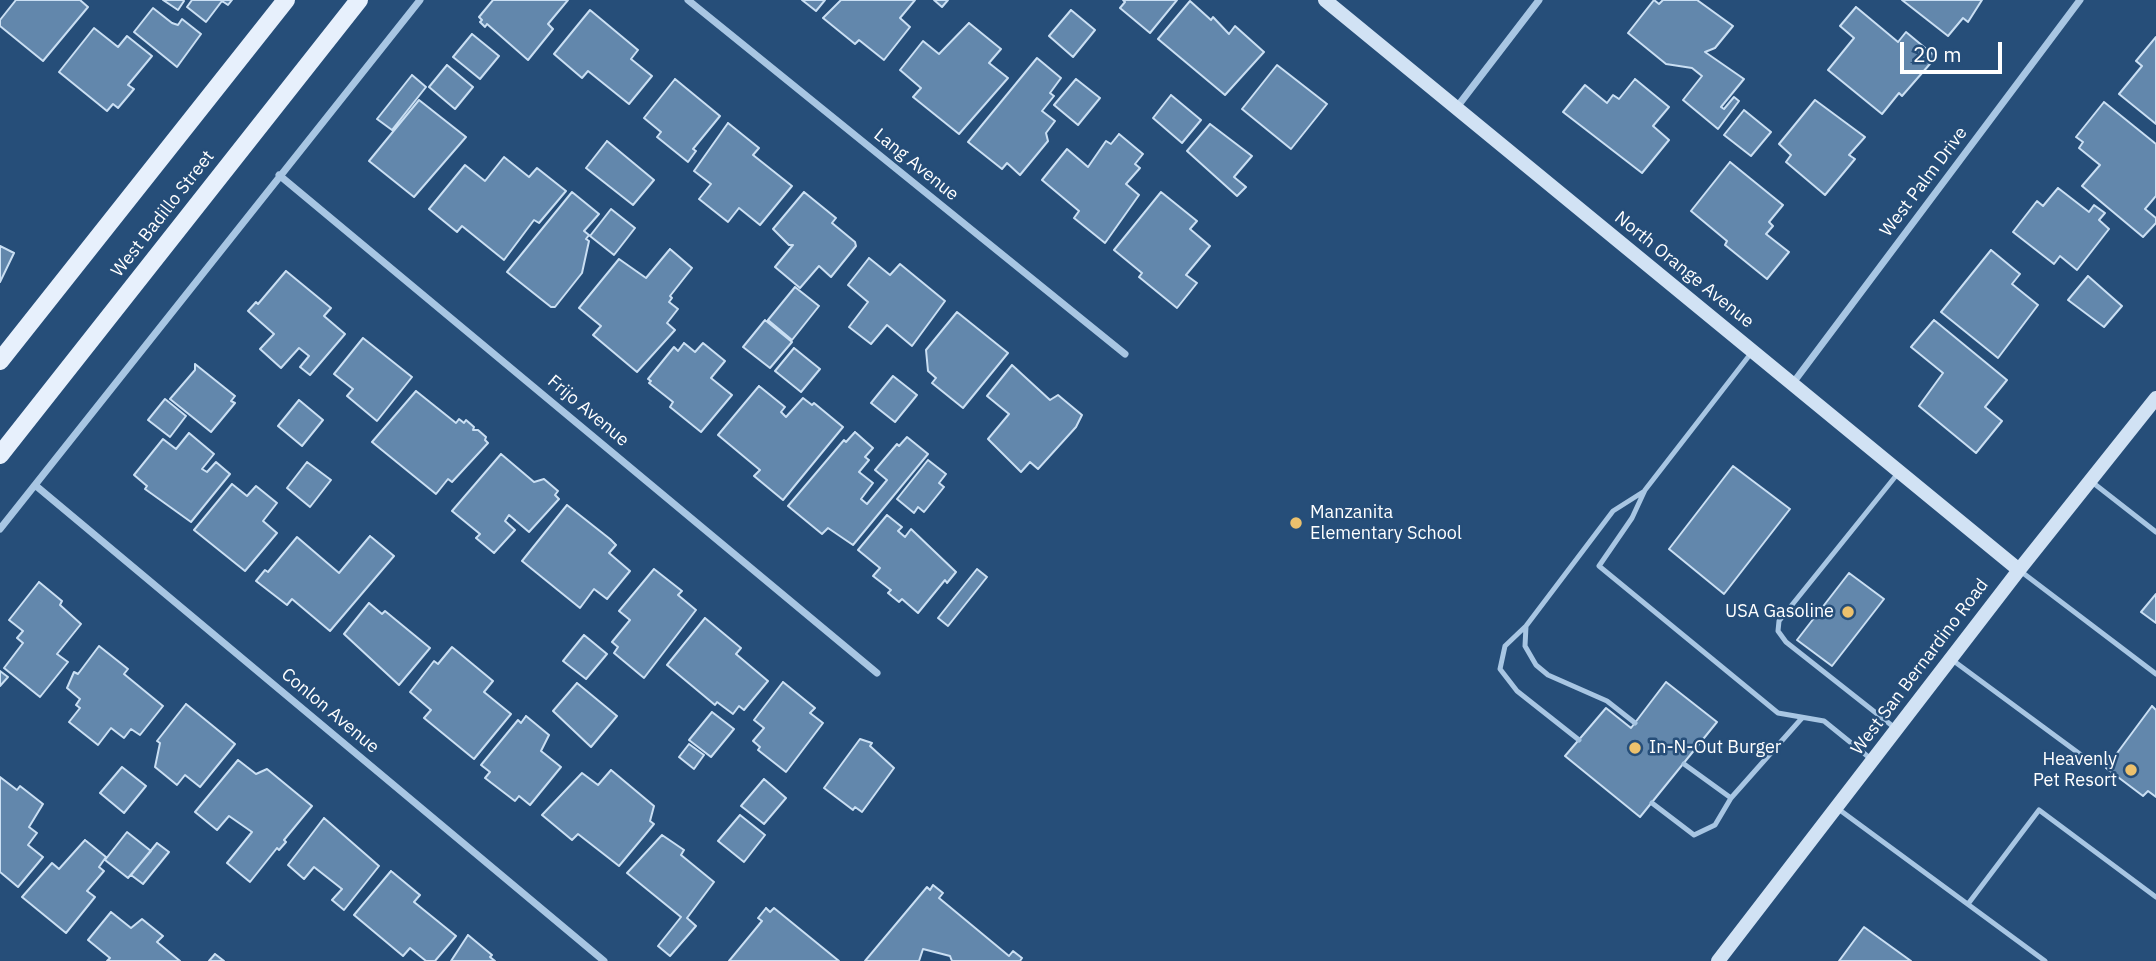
<!DOCTYPE html>
<html>
<head>
<meta charset="utf-8">
<style>
	body { margin:0 }
	#map { position:relative; width:2156px; height:961px; overflow:hidden; background:#264e79; font-family:"IBM Plex Sans",sans-serif }
	canvas { display:block }
	.scale { position:absolute; left:1900px; top:42px; width:102px; height:32px; box-sizing:border-box; border:4px solid #fff; border-top:0; padding-left:9px; font-size:21px; line-height:24px; white-space:nowrap; color:#fff; -webkit-text-stroke:5px #264e79; paint-order:stroke }
</style>
</head>
<body>
<div id="map">
<canvas width="2156" height="961"></canvas>
<div class="scale">20 m</div>
</div>
<script>
const c = document.querySelector('canvas').getContext('2d');
c.lineJoin = 'round';
function paint(path, color) { c.fillStyle = color; c.fill(path, 'evenodd'); }
const poly = rows => new Path2D(rows.map(r => 'M' + r).join(''));
function stroke(path, color, width, dash) { c.strokeStyle = color; c.lineWidth = width; c.lineCap = dash ? 'butt' : 'round'; c.setLineDash(dash || []); c.stroke(path); }
function write(font, color, halo, rows, align = 'center') {
  c.font = font + ' "IBM Plex Sans",sans-serif'; c.lineWidth = 5; c.setLineDash([]); c.textBaseline = 'middle'; c.strokeStyle = halo; c.fillStyle = color; for (const [text, x, y, turn = 0] of rows) {
    c.save(); c.translate(x, y); c.rotate((+turn || 0) * Math.PI / 180); c.textAlign = isNaN(turn) ? turn : align; if (halo) c.strokeText(text, 0, 0); c.fillText(text, 0, 0); c.restore();
  }
}
const building = poly([
	[16,0,80,0,88,7,43,61,0,26,0,20,16,0],
	[163,0,183,0,184,1,178,10,163,0],
	[192,0,232,0,228,5,222,1,206,22,187,7,192,0],
	[493,0,568,0,548,24,553,29,528,60,487,24,485,27,480,22,482,20,479,17,493,0],
	[802,0,825,0,816,11,802,0],
	[841,0,915,0,900,18,910,27,884,60,859,40,855,44,823,18,841,0],
	[934,0,948,0,942,7,934,0],
	[1123,0,1177,0,1150,33,1120,8,1125,2,1123,0],
	[1654,0,1659,4,1663,0,1697,0,1733,26,1715,48,1705,52,1744,79,1721,107,1724,109,1734,97,1739,101,1718,129,1683,100,1702,76,1692,68,1666,64,1628,33,1654,0],
	[1902,0,1982,0,1968,22,1963,18,1948,36,1902,0],
	[1190,1,1211,20,1213,17,1229,34,1235,26,1264,52,1225,95,1158,39,1190,1],
	[1856,7,1898,42,1906,32,1936,57,1902,96,1899,93,1882,114,1828,70,1854,38,1840,26,1856,7],
	[153,8,172,23,178,25,182,19,201,34,177,67,134,32,153,8],
	[590,10,638,50,631,59,652,76,629,104,588,71,582,78,554,54,590,10],
	[1071,10,1095,30,1073,57,1049,36,1071,10],
	[969,23,1001,49,989,63,1008,78,959,134,913,97,921,88,900,70,923,41,939,54,969,23],
	[94,28,118,47,127,36,152,56,128,85,134,89,118,108,113,104,107,111,59,72,94,28],
	[472,34,499,56,480,79,453,57,472,34],
	[2156,37,2156,124,2119,94,2142,66,2136,61,2156,37],
	[1037,58,1061,78,1050,93,1054,96,1042,111,1055,121,1046,133,1048,141,1020,175,1007,163,1002,169,968,142,1037,58],
	[447,65,473,87,455,109,429,87,447,65],
	[1277,65,1327,104,1291,149,1242,109,1277,65],
	[412,75,426,87,392,130,377,119,412,75],
	[675,79,720,116,693,149,696,151,688,162,657,137,661,132,644,118,675,79],
	[1076,79,1100,98,1078,125,1054,105,1076,79],
	[1635,79,1669,107,1653,126,1669,140,1642,173,1563,112,1585,85,1607,103,1613,95,1619,99,1635,79],
	[1171,95,1201,120,1182,143,1153,118,1171,95],
	[419,100,466,137,414,197,369,161,419,100],
	[1815,100,1865,137,1849,155,1855,159,1825,195,1786,162,1791,155,1779,144,1815,100],
	[2104,102,2156,144,2156,196,2145,209,2156,218,2156,223,2143,237,2082,186,2100,165,2079,148,2083,142,2076,137,2104,102],
	[1744,110,1771,132,1751,156,1724,135,1744,110],
	[728,123,759,148,753,155,792,186,760,225,739,208,728,222,699,199,711,184,694,171,728,123],
	[1210,124,1252,156,1234,177,1246,187,1237,196,1187,151,1210,124],
	[1119,134,1143,154,1135,164,1140,168,1126,184,1139,195,1105,243,1074,218,1079,211,1042,180,1067,149,1088,167,1106,141,1111,144,1119,134],
	[607,141,654,180,633,205,586,168,607,141],
	[504,157,529,177,537,168,566,191,539,223,534,220,504,260,462,226,457,232,429,209,465,165,485,181,504,157],
	[1730,162,1783,205,1769,222,1773,226,1766,234,1789,252,1767,279,1725,245,1727,241,1691,211,1730,162],
	[2058,188,2089,212,2094,205,2105,213,2099,220,2109,229,2077,270,2060,256,2054,264,2013,232,2037,201,2043,206,2058,188],
	[572,192,599,214,584,231,589,235,586,239,589,241,582,273,555,307,551,307,507,272,572,192],
	[804,192,836,218,832,223,855,242,856,246,831,277,819,266,800,288,775,267,793,245,789,245,773,229,804,192],
	[1161,192,1197,221,1190,229,1210,246,1186,275,1197,283,1177,308,1139,277,1142,273,1114,250,1161,192],
	[611,209,635,228,614,255,590,236,611,209],
	[0,246,14,253,0,282,0,246],
	[670,249,692,268,670,296,672,298,669,302,678,309,667,323,675,330,637,372,593,335,601,326,579,308,619,259,646,278,670,249],
	[1991,250,2020,274,2012,284,2038,305,1998,358,1941,312,1991,250],
	[869,258,890,275,900,264,945,301,912,346,887,325,871,344,849,327,868,302,848,285,869,258],
	[286,271,331,308,324,316,345,334,310,375,300,367,309,356,299,348,281,368,260,349,274,334,248,311,256,302,258,304,286,271],
	[2088,276,2122,306,2104,327,2068,300,2088,276],
	[795,287,819,306,792,340,768,320,795,287],
	[957,312,1008,353,963,408,932,383,936,378,928,371,926,350,957,312],
	[765,320,792,342,770,368,743,347,765,320],
	[1934,320,2007,380,1985,407,2002,421,1976,453,1919,406,1943,373,1911,347,1934,320],
	[363,338,412,377,377,421,347,396,353,389,334,374,363,338],
	[684,343,695,352,703,343,725,361,711,378,732,395,701,432,670,407,673,402,649,383,651,381,648,379,674,347,678,351,684,343],
	[794,348,820,369,801,392,775,371,794,348],
	[195,364,235,396,231,401,235,403,211,432,170,399,195,370,195,364],
	[1012,365,1050,400,1058,395,1082,415,1076,427,1038,469,1030,462,1021,472,988,439,1009,414,987,396,1012,365],
	[893,376,917,395,895,422,871,403,893,376],
	[759,386,785,407,781,412,786,417,803,398,812,405,814,403,843,427,783,500,754,476,760,470,718,435,759,386],
	[416,391,456,423,459,419,464,423,466,420,474,427,473,430,478,430,486,437,485,440,488,443,452,482,448,479,436,494,372,442,416,391],
	[165,399,186,416,170,437,148,420,165,399],
	[299,400,323,420,302,446,278,426,299,400],
	[855,432,873,448,865,457,869,460,859,472,873,483,861,499,867,504,887,480,875,470,897,444,899,446,907,437,928,454,853,545,828,528,822,534,788,506,844,440,846,442,855,432],
	[189,433,214,454,202,469,207,472,216,462,230,474,191,522,145,489,147,486,134,475,163,439,176,449,189,433],
	[501,454,534,482,544,479,558,491,555,495,559,499,529,532,509,515,505,521,515,530,494,553,476,538,480,534,452,511,501,454],
	[928,460,946,474,939,483,944,487,924,512,918,507,914,513,897,499,928,460],
	[307,462,331,480,310,507,287,488,307,462],
	[1733,466,1790,509,1724,594,1669,549,1733,466],
	[232,484,247,496,256,486,277,503,263,521,277,533,245,571,194,530,232,484],
	[567,505,610,539,616,545,609,553,630,571,607,599,594,589,580,608,522,561,567,505],
	[887,515,902,527,898,531,905,537,911,529,956,572,947,583,945,580,918,613,902,599,899,602,888,593,891,590,873,576,880,568,858,550,887,515],
	[370,536,394,556,330,631,292,599,287,605,256,581,265,570,268,572,297,537,339,573,370,536],
	[654,569,682,591,678,595,696,610,644,678,614,653,618,647,612,642,630,620,619,611,654,569],
	[977,569,987,577,948,626,938,618,977,569],
	[1849,573,1884,599,1832,666,1797,640,1849,573],
	[39,582,62,601,60,605,81,624,57,654,68,662,40,697,4,668,23,643,17,638,23,631,9,620,39,582],
	[2156,594,2156,623,2141,612,2156,594],
	[369,603,382,614,385,611,430,648,399,685,344,634,369,603],
	[705,618,741,648,736,654,768,681,744,710,739,706,733,714,717,702,715,705,667,665,705,618],
	[584,635,607,654,586,679,563,661,584,635],
	[99,646,128,669,124,674,163,706,140,735,131,729,124,738,111,728,98,745,69,722,80,708,76,705,80,699,67,688,74,672,78,674,99,646],
	[452,647,493,681,484,692,511,714,474,759,424,718,431,710,410,692,434,661,438,664,452,647],
	[0,671,8,677,0,686,0,671],
	[783,682,815,708,810,713,823,723,786,772,758,750,760,747,753,741,764,728,754,720,783,682],
	[1666,682,1717,722,1640,817,1565,756,1606,708,1631,728,1666,682],
	[577,683,617,716,591,747,553,711,577,683],
	[186,704,235,744,200,787,185,775,177,785,155,767,160,743,157,741,186,704],
	[2152,706,2156,710,2156,797,2148,791,2143,796,2106,768,2152,706],
	[712,712,734,729,711,757,689,740,712,712],
	[526,716,549,735,541,751,561,767,530,805,519,796,515,801,485,778,490,772,481,765,518,720,521,723,526,716],
	[860,739,872,743,870,746,894,768,862,812,855,807,853,810,824,788,860,739],
	[689,744,704,755,694,769,679,757,689,744],
	[238,760,256,774,267,769,312,806,284,840,286,842,279,850,277,848,250,882,227,863,252,832,229,816,217,830,195,812,238,760],
	[122,767,146,786,124,813,100,793,122,767],
	[611,770,654,806,650,821,654,824,619,866,578,834,572,840,542,815,582,773,598,785,611,770],
	[0,777,17,790,20,786,43,804,29,827,37,833,28,845,43,857,18,887,0,872,0,777],
	[764,779,786,798,764,824,741,806,764,779],
	[740,815,765,835,744,862,718,841,740,815],
	[324,818,379,866,344,910,332,900,342,889,314,867,304,879,288,865,324,818],
	[127,832,151,851,128,878,105,860,127,832],
	[662,835,684,850,681,855,714,882,687,918,696,926,670,956,658,946,681,917,627,873,662,835],
	[85,840,106,857,99,867,104,871,87,891,95,897,66,933,22,897,52,863,59,869,85,840],
	[157,843,169,852,143,884,131,875,157,843],
	[391,871,420,895,414,902,456,936,435,961,426,961,410,948,403,956,354,915,391,871],
	[933,885,943,893,939,898,1009,956,1013,951,1022,958,1020,961,952,961,950,956,923,949,919,961,865,961,927,887,930,890,933,885],
	[766,908,770,912,774,908,839,961,729,961,762,921,758,918,766,908],
	[111,912,131,928,142,919,163,936,157,942,180,961,107,961,110,958,88,940,111,912],
	[1864,927,1911,961,1839,961,1864,927],
	[468,935,492,955,490,957,495,961,451,961,468,935],
	[215,954,224,961,209,961,215,954]
]);
paint(building, '#6287ac');
stroke(building, '#cadff3', 2);
stroke(poly([
	[1752,352,1645,490,1632,518,1599,566,1778,713,1824,721,1871,759],
	[2092,482,2156,532],
	[2019,570,2156,674],
	[1526,626,1505,646,1500,669,1517,691,1579,740],
	[1951,659,2092,763],
	[1635,723,1607,701,1548,675,1536,665,1525,646,1526,626,1613,511,1643,492],
	[1895,728,1786,642,1778,631,1779,621,1899,472],
	[1684,764,1731,798],
	[1652,803,1694,835,1715,825,1731,798,1802,718],
	[1837,808,2045,961],
	[1968,904,2039,810,2156,897]
]), '#a8c6e3', 5);
stroke(poly([
	[688,0,1125,354],
	[1457,107,1539,0],
	[279,175,877,673],
	[1793,383,2080,0],
	[35,485,604,961],
	[0,529,420,0]
]), '#a8c6e3', 7);
stroke(poly([
	[1325,0,2019,570],
	[1718,961,2019,570,2156,398]
]), '#d1e2f4', 14);
stroke(poly([
	[0,361,286,0],
	[0,455,359,0]
]), '#e7f0fc', 18);
for (const [x, y, r, color] of [
	[1296,523,7,"#ecc16d"],
	[1848,612,7,"#ecc16d"],
	[1635,748,7,"#ecc16d"],
	[2131,770,7,"#ecc16d"]
]) { const dot = new Path2D(); dot.arc(x, y, r, 0, 2 * Math.PI); c.fillStyle = color; c.fill(dot); stroke(dot, '#264e79', 2.5); }
write('18px', '#fff', '#264e79', [
	["Lang Avenue",916,165,39],
	["West Palm Drive",1924,182,-53],
	["West Badillo Street",163,214,-52],
	["North Orange Avenue",1684,270,39],
	["Frijo Avenue",588,411,40],
	["West San Bernardino Road",1920,667,-53],
	["Conlon Avenue",330,711,40]
]);
write('18px', '#fff', '#264e79', [
	["Manzanita",1310,513],
	["Elementary School",1310,534],
	["USA Gasoline",1834,612,"right"],
	["In-N-Out Burger",1649,748],
	["Heavenly",2117,760,"right"],
	["Pet Resort",2117,781,"right"]
], 'left');
</script>
</body>
</html>
